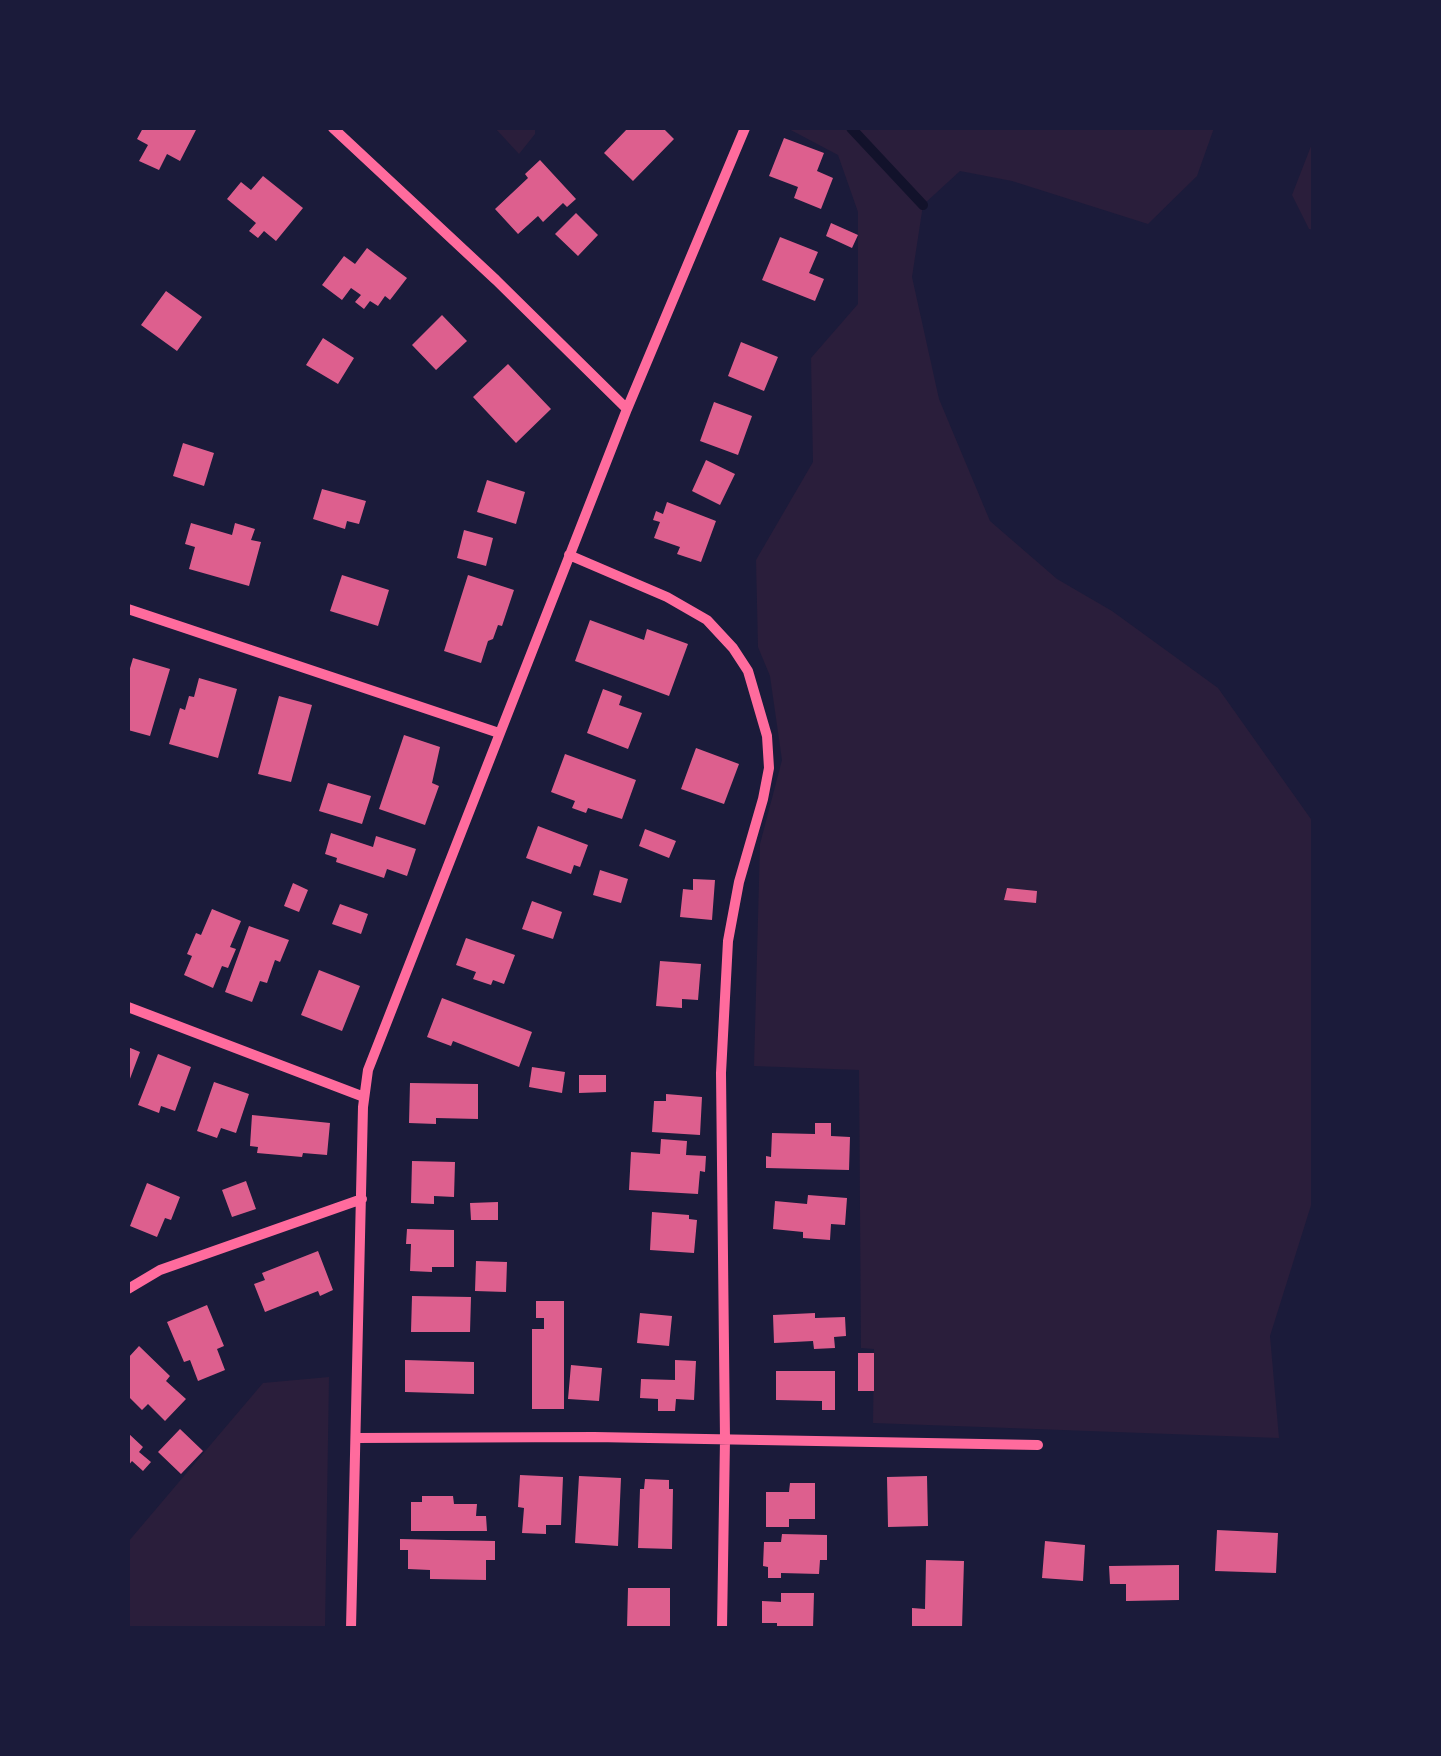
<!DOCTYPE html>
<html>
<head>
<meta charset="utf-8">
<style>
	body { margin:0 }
	#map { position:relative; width:1441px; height:1756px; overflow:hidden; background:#1b1b3a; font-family:"PT Sans Narrow",sans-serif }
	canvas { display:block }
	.frame { position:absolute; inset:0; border:130px solid #1b1b3a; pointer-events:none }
</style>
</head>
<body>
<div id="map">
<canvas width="1441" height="1756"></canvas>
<div class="frame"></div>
</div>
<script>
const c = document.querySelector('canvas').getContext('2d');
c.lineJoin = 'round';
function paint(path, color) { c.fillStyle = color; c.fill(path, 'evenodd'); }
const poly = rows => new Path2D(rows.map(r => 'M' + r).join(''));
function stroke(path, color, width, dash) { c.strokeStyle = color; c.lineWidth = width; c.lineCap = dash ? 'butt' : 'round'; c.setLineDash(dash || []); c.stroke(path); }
paint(poly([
	[495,128,535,128,535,134,519,154],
	[787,128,1214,128,1197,176,1148,224,1012,181,960,171,923,205,912,277,939,399,990,521,1057,579,1112,611,1218,688,1313,822,1313,1199,1270,1336,1279,1438,873,1423,874,1349,861,1348,859,1070,754,1066,760,844,782,760,770,676,758,647,756,560,813,462,811,358,858,304,858,212,838,155],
	[1313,141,1313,230,1309,229,1292,195],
	[329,1377,325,1628,128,1628,128,1542,263,1383]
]), '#2a1e3b');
stroke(poly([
	[851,128,923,205]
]), '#12122b', 10);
paint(poly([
	[143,128,197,128,180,161,167,154,159,170,139,161,148,145,137,139],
	[628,128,663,128,674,139,633,181,604,153],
	[784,138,824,153,817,171,833,178,821,209,794,198,798,187,769,176],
	[540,160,576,199,567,207,563,203,543,222,538,216,518,234,495,209,528,178,525,174],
	[263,176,303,208,276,241,264,231,258,238,249,231,256,223,227,199,241,182,251,190],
	[576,213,598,235,578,256,555,234],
	[831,223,858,235,852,248,826,236],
	[780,237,818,252,809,273,824,279,815,301,762,280],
	[367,248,407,278,390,300,385,296,378,306,370,301,364,309,355,302,361,295,351,288,342,300,322,285,344,256,355,264],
	[166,291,202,317,177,351,141,325],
	[442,315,467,341,436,370,412,345],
	[323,338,354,358,338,384,306,365],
	[741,342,778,357,764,391,728,376],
	[508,364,551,409,516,443,473,397],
	[714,402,752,416,738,455,700,441],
	[183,443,214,453,204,486,173,476],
	[706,460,735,474,720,505,692,491],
	[487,480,525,492,516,524,477,512],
	[322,489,366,501,359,524,347,521,345,529,313,519],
	[667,502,716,521,701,562,677,554,680,547,654,538,660,522,653,520,656,511,663,514],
	[191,523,232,535,235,523,255,529,251,540,261,542,249,586,189,569,195,547,185,544],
	[464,530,493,538,486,566,457,558],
	[342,575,389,590,378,626,330,611],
	[468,575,514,590,502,626,498,625,493,639,488,641,481,663,444,651],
	[590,620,644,640,647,629,688,644,669,696,575,661],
	[133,658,170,669,150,736,128,730,128,675],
	[199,678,237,689,218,758,169,744,180,708,185,710,189,696,194,697],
	[603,689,622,696,619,705,642,713,628,749,587,733],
	[279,696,312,705,291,782,258,774],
	[404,735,440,747,432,783,439,786,425,825,379,809],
	[696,748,739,764,724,804,681,789],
	[565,754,636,780,622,819,588,808,586,813,572,808,575,801,551,792],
	[328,783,371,796,362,824,319,811],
	[538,826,588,845,580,867,574,865,571,874,526,858],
	[645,829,676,841,669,858,639,846],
	[331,833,373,847,376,836,416,849,407,876,387,869,384,878,336,862,337,858,325,854],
	[600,870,628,879,621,903,593,895],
	[693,879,715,880,712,920,680,917,683,889,693,890],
	[293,883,308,890,299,912,284,906],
	[1007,888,1037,891,1036,903,1004,900],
	[532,901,562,912,553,939,522,929],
	[340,904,368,914,361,934,332,924],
	[212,909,241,921,230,947,236,949,228,968,222,966,213,988,184,975,192,956,187,954,196,933,201,935],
	[249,926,289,940,280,962,275,960,267,983,260,981,252,1002,225,992],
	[466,938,515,955,504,984,493,980,491,985,473,979,476,972,456,965],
	[660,961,701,964,698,1000,682,999,682,1008,656,1006],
	[319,970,360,986,342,1031,301,1015],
	[442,998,532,1032,519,1067,453,1041,451,1046,427,1037],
	[128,1047,140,1052,128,1084],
	[158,1054,191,1067,175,1111,161,1106,159,1113,138,1105],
	[532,1067,565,1072,562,1093,529,1087],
	[579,1075,606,1075,606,1092,579,1093],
	[214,1082,249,1094,236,1133,221,1128,217,1138,197,1131],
	[410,1083,478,1084,478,1119,436,1118,436,1124,409,1123],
	[666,1094,702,1097,700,1135,652,1132,654,1101,666,1101],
	[252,1115,330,1123,327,1155,303,1153,302,1157,257,1153,258,1147,250,1146],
	[815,1123,831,1123,831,1136,850,1137,849,1170,766,1168,766,1156,771,1157,772,1133,815,1134],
	[661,1139,687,1141,686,1155,706,1156,705,1172,700,1171,698,1194,629,1190,631,1152,660,1154],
	[412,1161,455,1162,454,1197,434,1196,434,1204,411,1203],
	[246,1181,256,1209,232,1217,222,1190],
	[147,1183,180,1197,171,1220,165,1218,157,1237,130,1226],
	[808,1195,847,1198,845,1225,831,1224,830,1240,803,1238,803,1232,773,1229,775,1201,807,1204],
	[498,1202,498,1220,471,1220,470,1203],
	[652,1212,689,1215,689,1219,697,1220,694,1253,650,1250],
	[407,1229,454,1230,454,1267,432,1267,432,1272,410,1271,411,1244,406,1244],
	[318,1251,333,1290,320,1296,318,1291,265,1312,254,1284,265,1280,262,1273],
	[476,1261,507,1262,506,1292,475,1291],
	[412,1296,471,1297,470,1332,411,1332],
	[536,1301,564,1301,564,1409,532,1409,532,1329,544,1329,544,1318,536,1318],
	[207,1305,224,1346,217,1349,225,1370,198,1381,190,1360,184,1362,167,1322],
	[640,1313,672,1316,669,1346,637,1343],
	[815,1313,815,1318,845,1317,846,1336,834,1337,835,1348,814,1349,813,1341,774,1343,773,1315],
	[139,1346,170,1376,166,1381,186,1399,165,1421,148,1404,142,1410,128,1396,128,1358],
	[858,1353,874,1353,874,1391,858,1391],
	[405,1360,474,1362,474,1394,405,1392],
	[675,1360,696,1361,694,1400,676,1399,675,1411,658,1411,658,1399,640,1398,641,1379,675,1380],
	[571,1365,602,1368,599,1401,568,1399],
	[776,1371,835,1371,835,1410,822,1410,822,1401,776,1400],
	[180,1429,203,1451,181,1474,158,1452],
	[128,1433,143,1447,139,1452,151,1462,143,1471,132,1461,128,1466],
	[520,1475,563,1477,561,1525,546,1525,546,1534,522,1533,524,1508,518,1507],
	[579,1476,621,1478,618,1546,575,1543],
	[927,1476,928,1526,888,1527,887,1477],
	[645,1479,669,1480,669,1489,673,1489,672,1549,638,1548,640,1489,644,1489],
	[790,1483,815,1483,815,1519,789,1519,789,1527,766,1527,766,1492,789,1492],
	[422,1496,453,1496,454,1504,477,1504,476,1516,486,1516,487,1531,411,1531,411,1502,422,1502],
	[1217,1530,1278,1533,1276,1573,1215,1571],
	[782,1534,827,1535,827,1560,820,1560,819,1574,781,1573,781,1578,768,1578,768,1567,763,1566,764,1542,781,1542],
	[400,1539,495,1541,495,1560,486,1560,486,1580,430,1579,430,1570,408,1569,408,1550,400,1550],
	[1045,1541,1085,1545,1083,1581,1042,1578],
	[926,1560,964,1561,962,1628,912,1628,912,1608,925,1609],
	[1179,1565,1179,1600,1126,1601,1126,1584,1110,1584,1109,1566],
	[628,1588,670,1588,670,1628,627,1628],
	[781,1593,814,1593,813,1628,777,1628,777,1623,762,1623,762,1601,781,1602]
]), '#dd5f8e');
stroke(poly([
	[333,128,496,280,627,409],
	[569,555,667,597,707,620,733,648,748,671,767,736,769,768,763,799,739,882,728,941,721,1073,725,1439,722,1628],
	[128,609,499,733],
	[128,1007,364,1097],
	[128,1289,160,1270,362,1199],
	[356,1438,594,1437,1038,1445],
	[351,1628,363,1107,368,1070,627,409,745,128]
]), '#ff6b9d', 10);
</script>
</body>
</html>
